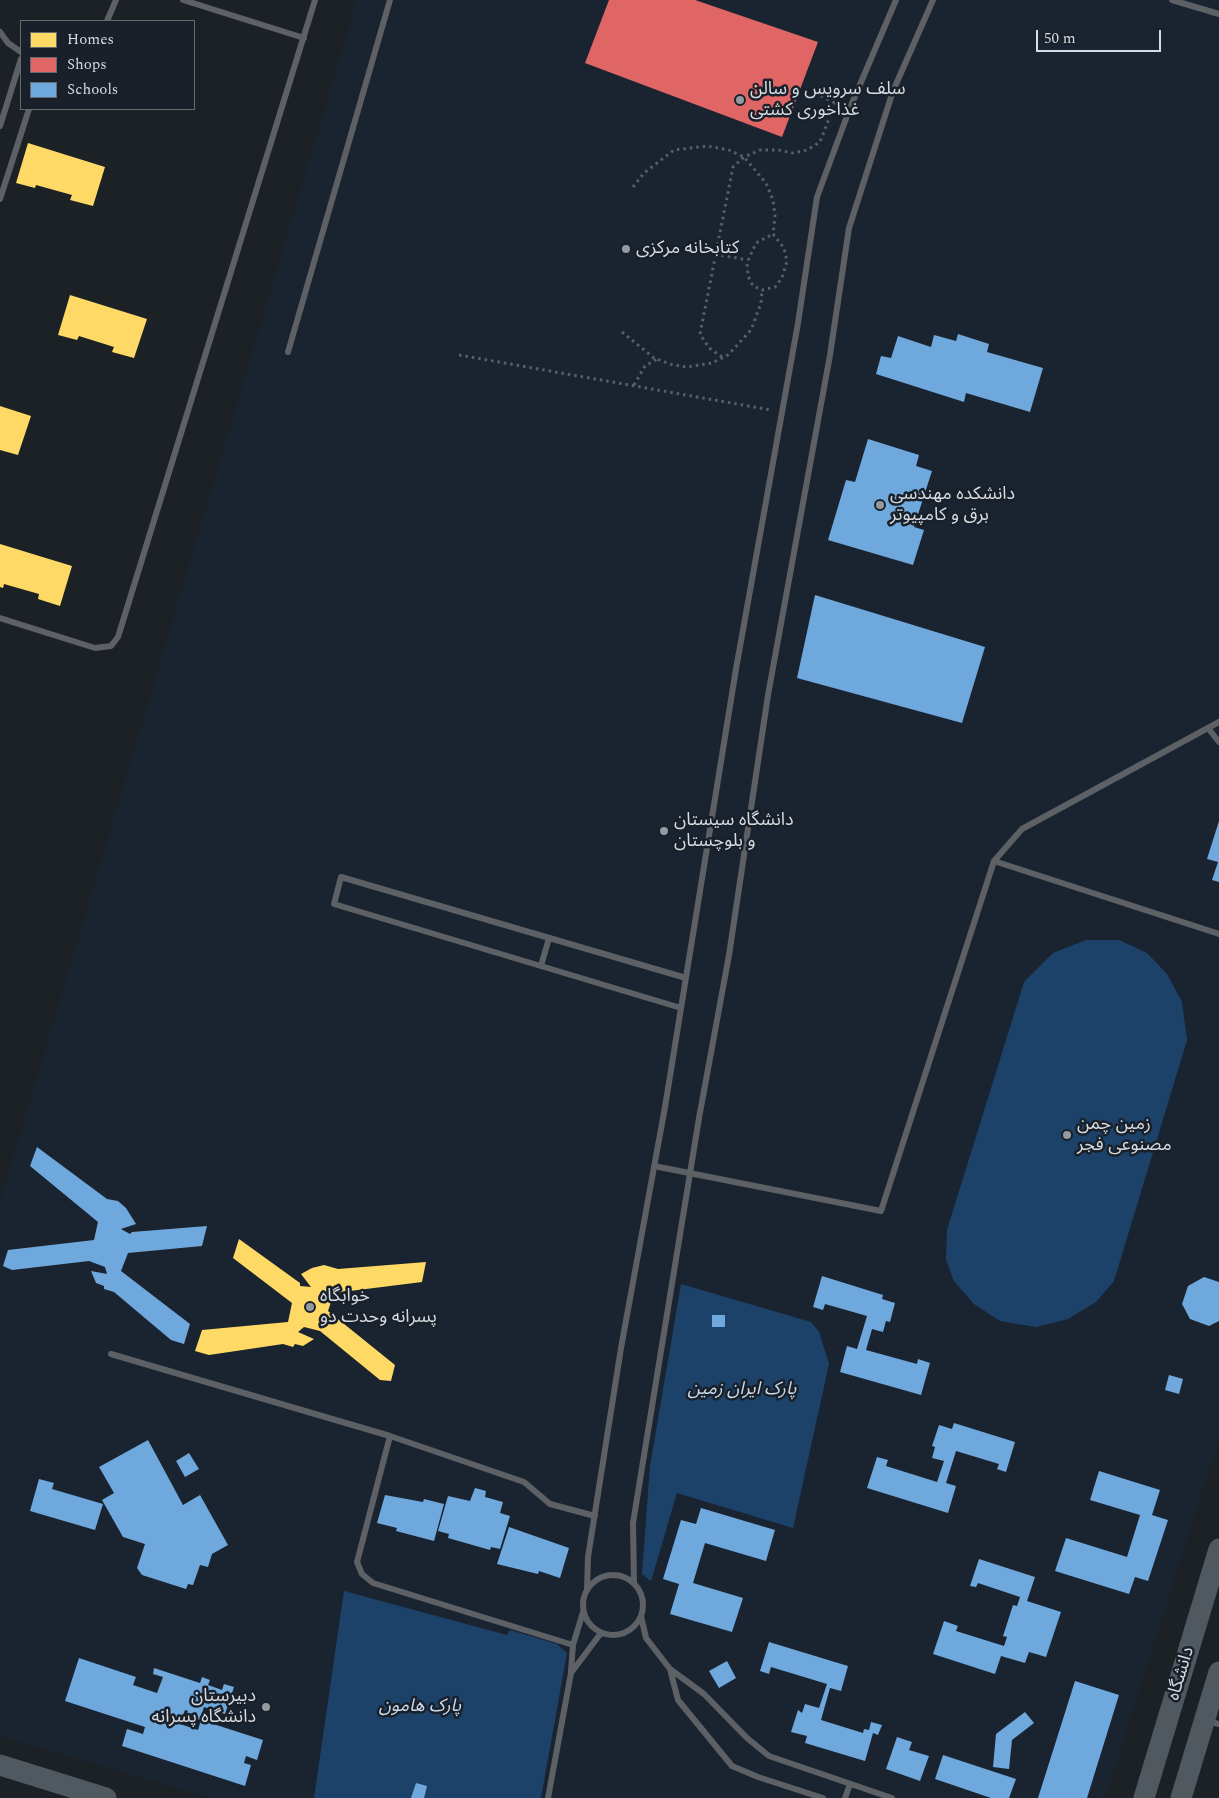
<!DOCTYPE html>
<html>
<head>
<meta charset="utf-8">
<style>
	body { margin:0 }
	#map { position:relative; width:1219px; height:1798px; overflow:hidden; background:#1c2126; font-family:Spectral,serif }
	canvas { display:block }
	.legend { position:absolute; left:20px; top:20px; width:175px; height:90px; box-sizing:border-box; background:#192029; border:1px solid #656b73; margin:0; padding:6px 9px; list-style:none; font-size:15px; color:#d6dbe1 }
	.legend li { display:flex; align-items:center; gap:10px; height:25px }
	.legend b { width:25px; border:1px solid #656b73 }
	.scale { position:absolute; left:1036px; top:30px; width:125px; height:22px; box-sizing:border-box; border:2px solid #d6dbe1; border-top:0; padding-left:6px; font-size:15px; line-height:18px; white-space:nowrap; color:#d6dbe1; -webkit-text-stroke:4px #192029; paint-order:stroke }
</style>
</head>
<body>
<div id="map">
<canvas width="1219" height="1798"></canvas>
<ul class="legend">
<li><b style="height:14px;background:#ffd966"></b>Homes</li>
<li><b style="height:14px;background:#e06666"></b>Shops</li>
<li><b style="height:14px;background:#6fa8dc"></b>Schools</li>
</ul>
<div class="scale">50 m</div>
</div>
<script>
const c = document.querySelector('canvas').getContext('2d');
c.lineJoin = 'round';
function paint(path, color) { c.fillStyle = color; c.fill(path, 'evenodd'); }
const poly = rows => new Path2D(rows.map(r => 'M' + r).join(''));
function stroke(path, color, width, dash) { c.strokeStyle = color; c.lineWidth = width; c.lineCap = dash ? 'butt' : 'round'; c.setLineDash(dash || []); c.stroke(path); }
function write(font, color, halo, rows, align = 'center') {
  c.font = font + ' Spectral,"Noto Sans Arabic",serif'; c.lineWidth = 5; c.setLineDash([]); c.textBaseline = 'middle'; c.strokeStyle = halo; c.fillStyle = color; for (const [text, x, y, turn = 0] of rows) {
    c.save(); c.translate(x, y); c.rotate((+turn || 0) * Math.PI / 180); c.textAlign = isNaN(turn) ? turn : align; if (halo) c.strokeText(text, 0, 0); c.fillText(text, 0, 0); c.restore();
  }
}
paint(poly([
	[357,0,1219,0,1219,1439,1105,1798,210,1798,0,1736,0,1202]
]), '#1a2431');
paint(poly([
	[1086,940,1119,940,1147,953,1167,974,1182,1002,1187,1040,1114,1281,1096,1302,1068,1319,1036,1327,1000,1321,974,1304,954,1281,946,1260,947,1230,1024,982,1053,953],
	[681,1284,811,1322,819,1332,829,1364,793,1528,677,1493,651,1581,642,1574,650,1466],
	[344,1591,507,1635,510,1630,557,1644,567,1653,541,1798,314,1798]
]), '#1d4269');
paint(poly([
	[28,143,105,167,93,206,70,200,72,195,36,185,35,188,16,183],
	[70,295,147,319,134,358,112,352,114,347,79,336,77,340,58,335],
	[0,406,31,416,18,455,0,450],
	[0,544,72,566,60,606,38,599,39,594,4,584,3,588,0,587],
	[239,1239,300,1283,300,1286,311,1287,301,1274,312,1268,324,1265,338,1269,426,1262,422,1282,334,1293,328,1311,395,1365,391,1381,380,1380,320,1331,304,1327,298,1332,314,1339,303,1346,295,1344,293,1347,283,1344,209,1355,195,1351,202,1330,288,1322,292,1303,233,1258]
]), '#ffd966');
paint(poly([
	[609,0,695,0,818,42,782,137,585,63]
]), '#e06666');
paint(poly([
	[958,334,989,344,987,352,1043,368,1030,412,966,393,964,402,876,374,881,356,891,358,898,336,931,347,934,335,956,341],
	[868,439,919,455,916,466,932,471,914,527,924,530,913,565,828,540,846,480,855,482],
	[815,595,985,647,962,723,797,678],
	[1219,821,1219,882,1212,880,1218,862,1207,859],
	[37,1147,107,1199,118,1201,126,1208,136,1224,121,1229,130,1234,132,1232,207,1226,202,1246,128,1253,121,1271,190,1324,184,1344,171,1340,114,1292,104,1289,104,1286,96,1283,91,1271,107,1274,105,1267,89,1261,12,1270,3,1266,8,1250,94,1240,98,1222,30,1166],
	[822,1276,883,1295,882,1299,895,1303,890,1322,886,1321,883,1332,872,1329,866,1350,917,1364,918,1359,930,1363,921,1395,840,1372,847,1346,857,1349,867,1316,825,1304,823,1310,813,1307],
	[1204,1277,1219,1282,1219,1321,1209,1326,1190,1319,1182,1304,1188,1286],
	[712,1315,725,1315,725,1327,712,1327],
	[1169,1375,1183,1379,1179,1394,1165,1390],
	[954,1423,1015,1442,1006,1472,997,1469,999,1464,956,1451,946,1483,956,1486,948,1513,867,1488,877,1457,888,1460,886,1466,937,1482,944,1461,932,1458,935,1447,932,1446,939,1425,952,1429],
	[148,1440,183,1505,200,1495,228,1545,212,1554,208,1567,200,1565,193,1585,188,1584,186,1589,142,1575,137,1568,145,1544,123,1537,102,1500,114,1493,99,1467],
	[189,1453,199,1469,185,1477,176,1461],
	[1099,1471,1160,1490,1152,1515,1168,1520,1148,1581,1135,1577,1129,1594,1055,1571,1066,1538,1127,1557,1140,1515,1090,1500],
	[39,1479,54,1483,52,1489,103,1504,95,1530,30,1511],
	[475,1488,486,1491,485,1497,503,1502,500,1513,510,1516,500,1549,491,1547,490,1550,448,1538,449,1534,438,1531,448,1496,470,1501],
	[385,1495,423,1502,424,1499,444,1504,434,1541,396,1531,397,1528,377,1523],
	[701,1508,775,1530,766,1561,705,1543,693,1583,743,1598,732,1632,670,1614,679,1584,663,1579,681,1520,696,1524],
	[509,1527,569,1548,560,1578,539,1571,538,1574,497,1564],
	[979,1559,1035,1577,1027,1601,1061,1612,1046,1657,1029,1652,1025,1663,1001,1656,995,1674,933,1654,944,1621,958,1626,956,1631,1004,1646,1007,1637,1003,1636,1013,1605,1017,1606,1020,1597,978,1583,976,1587,970,1586],
	[769,1642,848,1666,841,1691,830,1688,821,1720,863,1733,864,1729,869,1730,871,1722,882,1725,878,1735,873,1733,865,1761,805,1743,807,1736,791,1732,798,1710,802,1713,805,1704,819,1708,827,1684,771,1667,769,1674,760,1671],
	[79,1658,136,1677,133,1685,157,1693,163,1677,153,1674,154,1668,200,1683,202,1677,210,1680,208,1685,222,1690,224,1684,234,1687,225,1714,204,1707,200,1720,186,1716,188,1711,185,1710,180,1724,198,1730,201,1720,263,1740,257,1760,246,1756,244,1763,251,1765,245,1786,122,1746,127,1729,143,1734,145,1727,65,1701],
	[727,1661,736,1678,719,1688,709,1671],
	[1075,1681,1119,1695,1087,1798,1038,1798],
	[1025,1712,1034,1723,1012,1740,1009,1769,993,1767,996,1734],
	[897,1737,912,1742,909,1750,929,1756,920,1781,886,1769],
	[943,1755,1016,1779,1009,1798,991,1798,935,1779],
	[416,1783,427,1786,424,1798,411,1798]
]), '#6fa8dc');
stroke(poly([
	[815,93,835,103],
	[633,187,644,173,674,150,707,146,729,150,744,157,766,183,773,200,775,216,773,234],
	[773,234,784,248,787,261,782,278,775,287,762,290,753,286,748,276,747,263,756,243,773,234],
	[715,254,747,260],
	[622,332,654,358,673,365,687,367,712,363,728,355,751,330,761,303,762,290],
	[459,355,771,410],
	[722,357,709,348,700,334,733,167,744,157,760,150,778,150,793,153,807,150,820,142,835,103],
	[634,385,645,366,657,359]
]), '#5c5e62', 3, [2.5, 4]);
stroke(poly([
	[183,0,304,38],
	[1172,0,1219,14],
	[107,21,116,0],
	[0,32,8,43,21,52],
	[0,126,21,59],
	[0,199,29,109],
	[288,352,390,0],
	[0,618,95,648,111,646,118,637,315,0],
	[1208,728,1219,742],
	[994,861,1219,934],
	[541,966,549,938],
	[681,1008,334,904,341,877,686,978],
	[654,1166,881,1211,994,861,1022,829,1219,722],
	[111,1354,390,1436,524,1482,550,1504,595,1516],
	[390,1436,357,1562,362,1574,373,1583,573,1645],
	'583 1605a30 30 0 1 1 60 0a30 30 0 1 1-60 0Z',
	[634,1583,633,1523,699,1118,729,955,768,695,830,355,849,228,893,91,933,0],
	[587,1589,588,1557,621,1348,665,1107,736,669,798,323,817,197,850,108,896,0],
	[641,1616,646,1638,670,1669,704,1694,747,1738,769,1756,892,1798],
	[670,1669,678,1700,732,1766,758,1777,823,1798],
	[571,1671,573,1645,583,1612],
	[1208,1721,1219,1724],
	[548,1798,571,1673,601,1633],
	[845,1798,850,1784]
]), '#5d6165', 6);
stroke(poly([
	[0,1765,106,1798],
	[1144,1798,1219,1549],
	[1181,1798,1219,1672]
]), '#505860', 21);
for (const [x, y, r, color] of [
	[740,100,5,"#959aa0"],
	[626,249,5,"#959aa0"],
	[880,505,5,"#959aa0"],
	[664,831,5,"#959aa0"],
	[1067,1135,5,"#959aa0"],
	[310,1307,5,"#959aa0"],
	[266,1707,5,"#959aa0"]
]) { const dot = new Path2D(); dot.arc(x, y, r, 0, 2 * Math.PI); c.fillStyle = color; c.fill(dot); stroke(dot, '#192029', 2); }
write('18px', '#d6dbe1', '#192029', [
	["سلف سرویس و سالن",750,90],
	["غذاخوری کشتی",750,111],
	["کتابخانه مرکزی",636,249],
	["دانشکده مهندسی",890,495],
	["برق و کامپیوتر",890,516],
	["دانشگاه سیستان",674,821],
	["و بلوچستان",674,842],
	["زمین چمن",1077,1125],
	["مصنوعی فجر",1077,1146],
	["خوابگاه",320,1297],
	["پسرانه وحدت دو",320,1318],
	["دبیرستان",256,1697,"right"],
	["دانشگاه پسرانه",256,1718,"right"]
], 'left');
write('italic 18px', '#cad9ec', '#192029', [
	["پارک ایران زمین",742,1390],
	["پارک هامون",420,1707]
]);
write('18px', '#d6dbe1', '#192029', [
	["دانشگاه",1182,1674,-73]
]);
</script>
</body>
</html>
